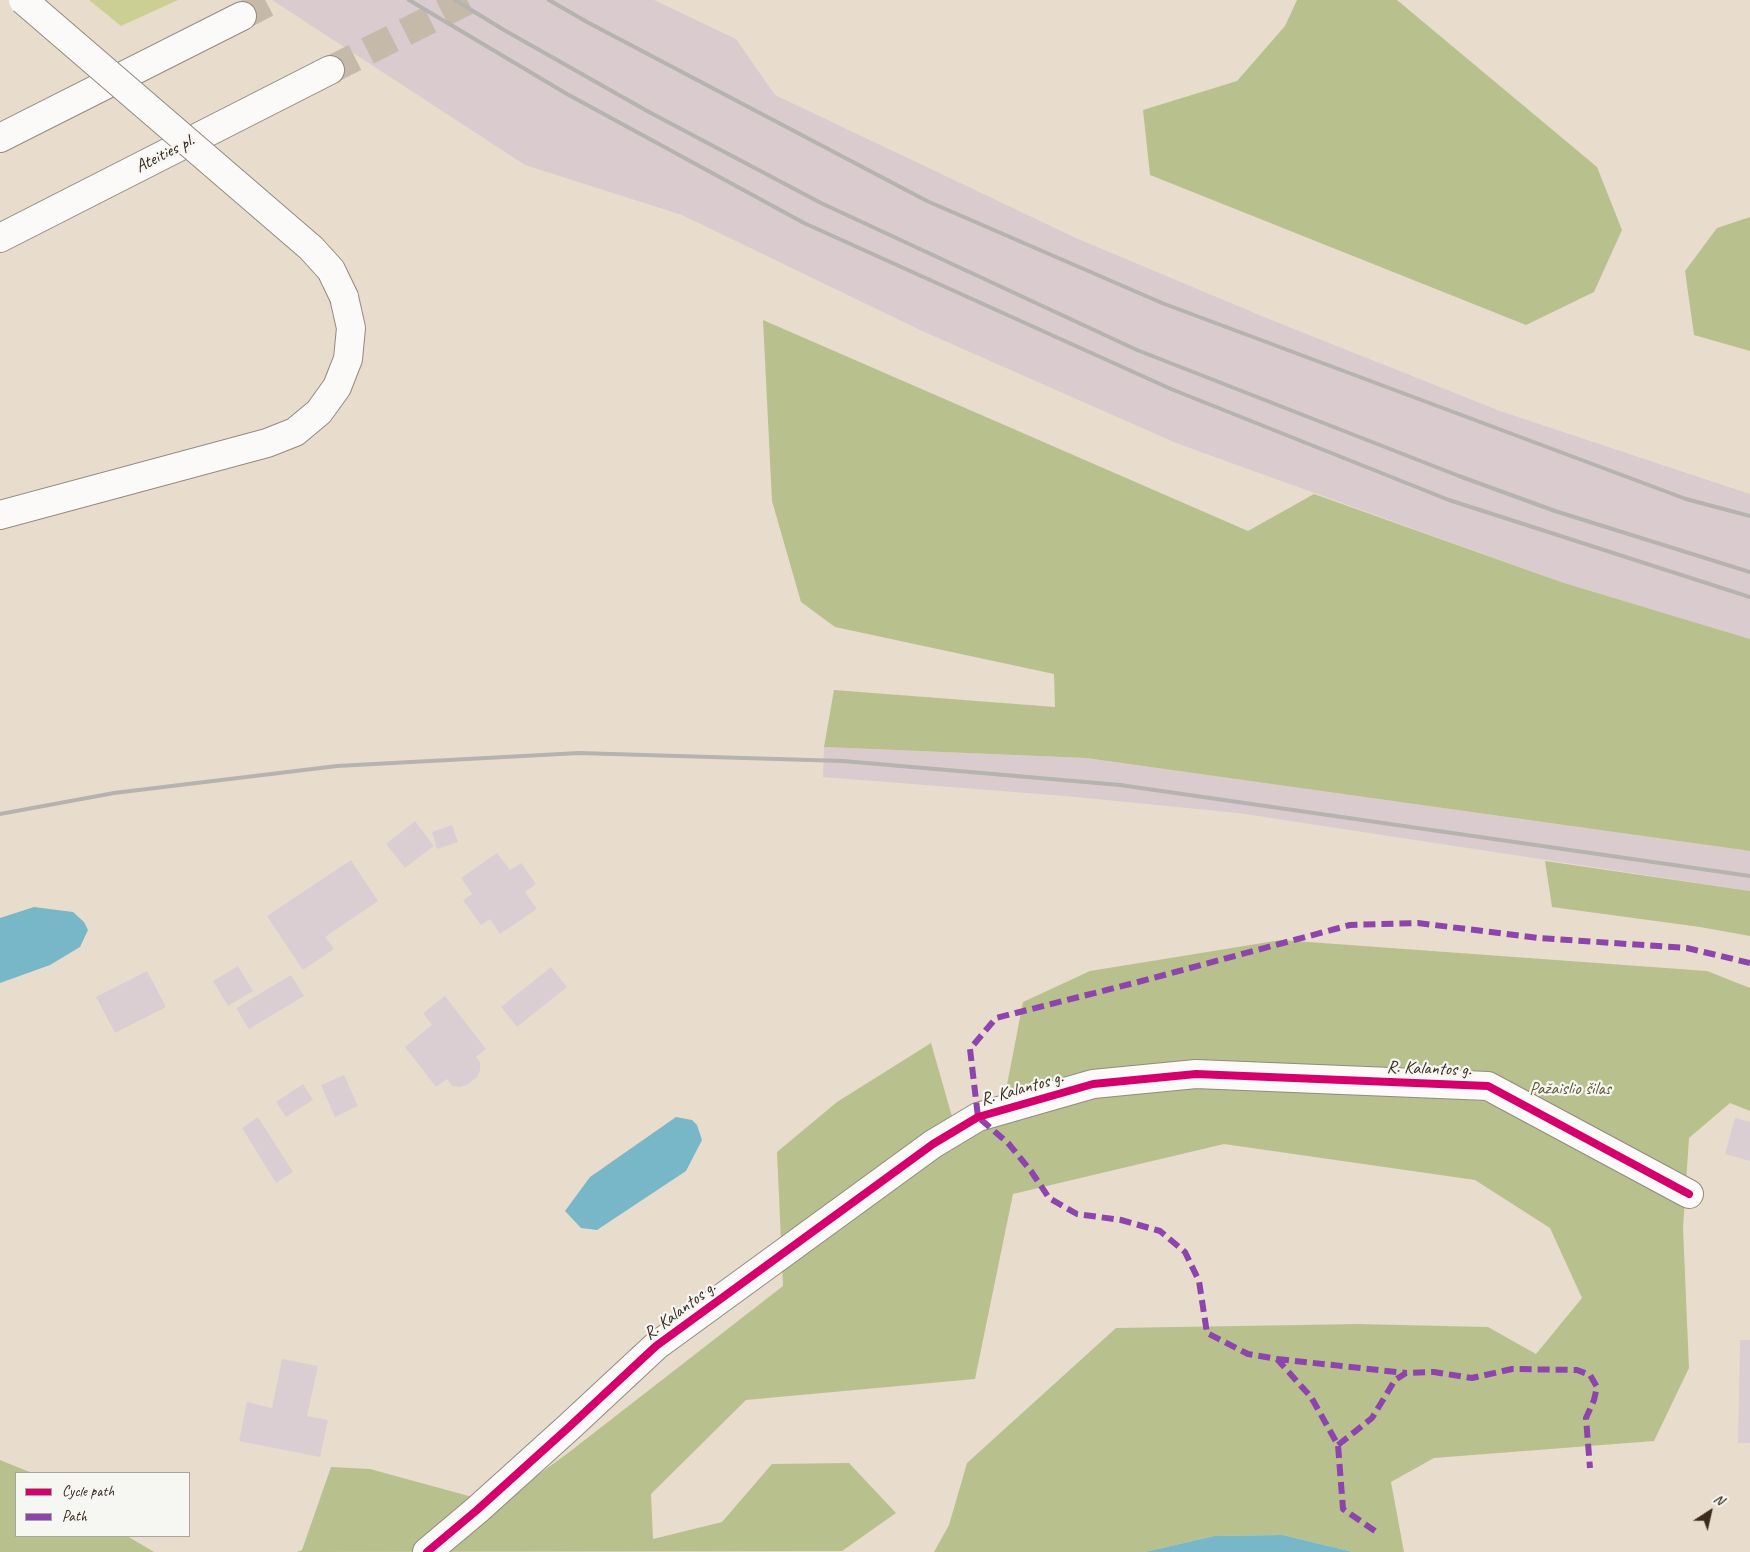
<!DOCTYPE html>
<html>
<head>
<meta charset="utf-8">
<style>
	body { margin:0 }
	#map { position:relative; width:1750px; height:1552px; overflow:hidden; background:#e8ddcd; font-family:Caveat,sans-serif }
	canvas { display:block }
	.legend { position:absolute; left:15px; top:1472px; width:175px; height:65px; box-sizing:border-box; background:#f6f6f2; border:1px solid #aba49d; margin:0; padding:6px 9px; list-style:none; font-size:15px; color:#3b2a1e }
	.legend li { display:flex; align-items:center; gap:10px; height:25px }
	.legend b { width:25px; border:1px solid #aba49d }
	.north { position:absolute; left:1685px; top:1487px; width:50px; height:50px; -webkit-text-stroke:4px #f6f6f2; paint-order:stroke; rotate:35deg; font-size:14px; font-weight:700; line-height:20px; text-align:center; color:#3b2a1e }
	.north::after { content:''; display:block; margin:auto; width:18px; height:22px; background:#3b2a1e; clip-path:polygon(50% 0,100% 100%,50% 72%,0 100%) }
</style>
</head>
<body>
<div id="map">
<canvas width="1750" height="1552"></canvas>
<ul class="legend">
<li><b style="height:6px;background:#d6006c"></b>Cycle path</li>
<li><b style="height:6px;background:#8e44ad"></b>Path</li>
</ul>
<div class="north">N</div>
</div>
<script>
const c = document.querySelector('canvas').getContext('2d');
c.lineJoin = 'round';
function paint(path, color) { c.fillStyle = color; c.fill(path, 'evenodd'); }
const poly = rows => new Path2D(rows.map(r => 'M' + r).join(''));
function stroke(path, color, width, dash) { c.strokeStyle = color; c.lineWidth = width; c.lineCap = dash ? 'butt' : 'round'; c.setLineDash(dash || []); c.stroke(path); }
function write(font, color, halo, rows, align = 'center') {
  c.font = font + ' Caveat,sans-serif'; c.lineWidth = 4.5; c.setLineDash([]); c.textBaseline = 'middle'; c.strokeStyle = halo; c.fillStyle = color; for (const [text, x, y, turn = 0] of rows) {
    c.save(); c.translate(x, y); c.rotate((+turn || 0) * Math.PI / 180); c.textAlign = isNaN(turn) ? turn : align; if (halo) c.strokeText(text, 0, 0); c.fillText(text, 0, 0); c.restore();
  }
}
paint(poly([
	[272,0,654,0,736,39,775,95,1076,238,1264,317,1500,411,1750,494,1750,639,1561,582,1176,443,920,330,682,215,525,165],
	[824,747,1086,758,1750,851,1750,891,1238,813,1065,796,823,777]
]), '#dacbce');
paint(poly([
	[89,0,178,0,121,26]
]), '#cccf94');
paint(poly([
	[1297,0,1397,0,1597,167,1622,230,1594,292,1526,325,1150,175,1143,110,1237,81,1285,26],
	[1750,217,1750,351,1694,335,1685,271,1717,228],
	[763,320,1248,531,1314,494,1561,582,1750,639,1750,851,1086,758,824,747,834,690,1055,707,1054,674,835,627,801,602,772,501],
	[1545,861,1750,891,1750,936,1700,927,1552,907],
	[1281,940,1707,971,1750,988,1750,1111,1730,1103,1689,1138,1683,1228,1689,1368,1654,1441,1434,1458,1391,1482,1404,1552,1353,1552,1283,1535,1214,1536,1145,1552,934,1552,949,1525,967,1463,1116,1328,1358,1324,1488,1327,1536,1354,1582,1298,1550,1228,1475,1180,1224,1144,1013,1194,975,1379,746,1400,651,1494,653,1539,722,1522,772,1464,849,1463,896,1513,842,1551,297,1552,302,1550,331,1467,370,1469,498,1504,568,1453,783,1286,777,1152,837,1102,931,1043,955,1127,1000,1121,1023,1002,1090,971],
	[0,1460,32,1473,16,1473,16,1536,127,1536,154,1552,0,1552]
]), '#b8c08e');
paint(poly([
	[34,907,73,912,84,922,88,930,80,947,50,965,0,983,0,918],
	[676,1117,692,1120,697,1125,702,1140,686,1171,597,1230,581,1228,565,1211,590,1177],
	[1283,1535,1353,1552,1145,1552,1214,1536]
]), '#77b7c8');
paint(poly([
	[415,821,434,846,405,868,386,844],
	[452,825,458,842,437,849,432,832],
	[497,853,510,870,521,863,536,884,525,892,537,909,500,934,490,919,481,925,463,900,472,894,461,878],
	[351,860,378,901,325,937,334,949,303,970,267,916],
	[238,966,253,991,228,1006,213,981],
	[551,967,567,987,517,1027,501,1007],
	[147,971,166,1007,115,1033,96,997],
	[291,975,304,996,249,1029,236,1008],
	[445,996,486,1049,476,1057,480,1062,480,1070,477,1077,467,1085,460,1087,452,1086,447,1079,436,1087,405,1047,432,1025,423,1013],
	[344,1075,358,1106,335,1117,321,1085],
	[303,1084,313,1100,286,1117,276,1102],
	[258,1117,293,1172,276,1183,242,1128],
	[1735,1118,1750,1122,1750,1161,1725,1154],
	[1740,1340,1750,1340,1750,1443,1738,1443],
	[282,1359,318,1366,307,1416,328,1420,320,1457,239,1441,247,1402,272,1408]
]), '#dbced2');
stroke(poly([
	[242,16,273,0],
	[330,70,469,0]
]), '#c5b9aa', 28, [28, 14]);
const minor = poly([
	[427,1552,477,1510,569,1427,656,1346,933,1144,978,1117,1093,1084,1196,1074,1488,1086,1689,1194]
]);
const primary = poly([
	[0,515,267,443,295,432,319,412,337,387,348,359,351,328,344,297]
]);
const trunk = poly([
	[0,138,242,16],
	[0,238,330,70]
]);
stroke(minor, '#938a80', 30);
stroke(primary, '#938a80', 30);
stroke(trunk, '#938a80', 30);
stroke(minor, '#fcfaf8', 28);
stroke(primary, '#fcfaf8', 28);
stroke(trunk, '#fcfaf8', 28);
stroke(poly([
	[409,0,567,94,804,223,1171,389,1449,500,1750,597],
	[455,0,504,30,649,112,821,203,1137,350,1459,476,1555,511,1750,572],
	[549,0,587,22,927,201,1162,303,1686,499,1750,516],
	[0,814,114,793,337,766,579,753,843,761,1120,785,1750,876]
]), '#b6b2ae', 4);
const primaryBridge = poly([
	[23,0,311,248,331,270,344,297]
]);
stroke(primaryBridge, '#938a80', 30, []);
stroke(primaryBridge, '#fcfaf8', 28);
stroke(poly([
	[1277,1359,1406,1373],
	[1338,1445,1372,1418,1395,1380,1406,1373,1434,1372,1472,1378,1512,1369,1577,1370,1590,1375,1597,1387,1594,1400,1586,1418,1590,1468],
	[1375,1531,1343,1509,1338,1445,1311,1397,1277,1359,1248,1354,1207,1333,1199,1281,1185,1252,1160,1231,1121,1220,1077,1214,1049,1198,1031,1171,1008,1143,978,1117,970,1049,996,1018,1138,982,1350,925,1418,923,1539,938,1687,948,1750,963]
]), '#8e44ad', 6, [12, 6]);
stroke(poly([
	[427,1552,477,1510,569,1427,656,1346,933,1144,978,1117,1093,1084,1196,1074,1488,1086,1689,1194]
]), '#d6006c', 8);
write('18px', '#3b2a1e', '#f6f6f2', [
	["Ateities pl.",165,154,-27],
	["R. Kalantos g.",1429,1069,2],
	["R. Kalantos g.",1022,1089,-16],
	["R. Kalantos g.",680,1311,-37]
]);
write('18px', '#605833', '#f6f6f2', [
	["Pažaislio šilas",1570,1089]
]);
</script>
</body>
</html>
